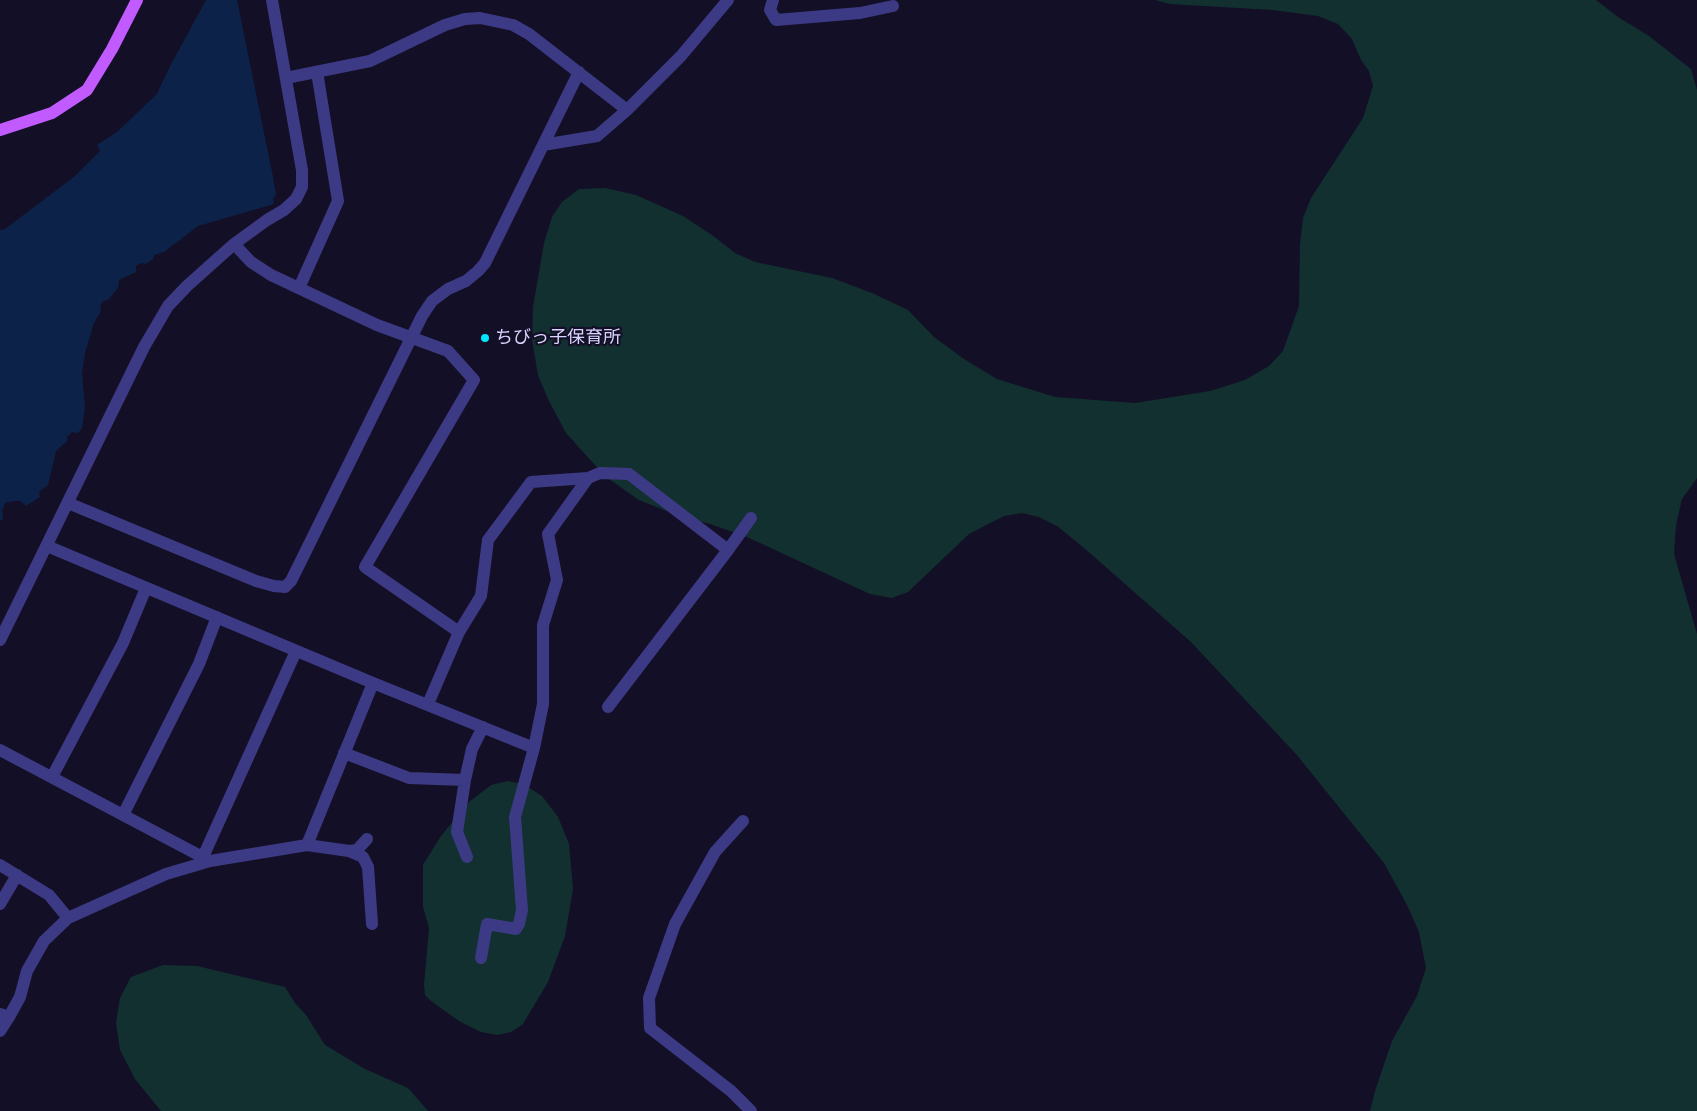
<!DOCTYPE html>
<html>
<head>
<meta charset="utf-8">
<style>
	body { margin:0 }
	canvas { display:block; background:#130f26 }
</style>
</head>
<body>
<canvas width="1697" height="1111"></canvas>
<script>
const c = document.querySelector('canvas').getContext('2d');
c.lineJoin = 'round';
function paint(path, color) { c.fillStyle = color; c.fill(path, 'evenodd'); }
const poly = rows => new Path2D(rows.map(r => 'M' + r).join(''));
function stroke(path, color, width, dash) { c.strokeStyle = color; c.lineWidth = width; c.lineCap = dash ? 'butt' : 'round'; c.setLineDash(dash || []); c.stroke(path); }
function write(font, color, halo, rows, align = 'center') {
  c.font = font + ' "Noto Sans","Noto Sans JP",sans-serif'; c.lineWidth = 4.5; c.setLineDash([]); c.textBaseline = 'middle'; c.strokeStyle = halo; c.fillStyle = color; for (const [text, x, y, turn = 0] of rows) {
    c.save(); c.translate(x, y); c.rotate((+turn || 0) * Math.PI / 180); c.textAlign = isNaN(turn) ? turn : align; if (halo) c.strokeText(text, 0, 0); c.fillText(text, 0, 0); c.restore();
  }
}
paint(poly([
	[1155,0,1596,0,1618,17,1649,36,1691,69,1697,90,1697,478,1682,499,1676,525,1674,554,1697,634,1697,1111,1370,1111,1375,1091,1392,1041,1417,996,1426,968,1419,932,1407,905,1384,863,1296,754,1191,642,1083,547,1057,526,1039,517,1022,513,1004,516,969,534,908,592,892,598,870,594,747,537,710,524,679,516,639,500,606,477,584,453,566,433,548,399,538,375,532,340,533,307,544,243,552,217,562,202,579,189,605,188,636,195,683,216,712,235,735,253,755,262,832,278,872,293,908,310,934,337,964,359,997,379,1055,397,1135,403,1210,391,1245,380,1269,366,1283,351,1299,306,1300,244,1303,218,1311,198,1363,118,1373,86,1369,71,1361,60,1352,39,1338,24,1318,16,1273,10,1170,4],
	[508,781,523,784,542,796,558,817,569,844,573,889,565,936,548,982,523,1024,511,1032,497,1035,481,1032,459,1021,431,1001,425,995,424,985,429,928,423,907,423,865,441,836,469,802,491,785],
	[163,965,197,966,285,987,295,1003,306,1015,325,1045,365,1069,408,1088,428,1111,161,1111,135,1079,120,1050,116,1023,120,998,131,977]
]), '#12302f');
paint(poly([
	[206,0,237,0,273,177,276,195,273,198,274,204,198,226,164,252,154,255,153,259,146,264,141,263,136,266,136,272,119,280,118,288,108,300,103,301,100,306,101,311,94,323,85,353,82,374,85,407,82,428,78,433,72,432,67,437,67,441,56,451,48,485,39,492,40,497,26,506,21,501,14,501,5,503,2,511,3,519,0,521,0,230,5,229,75,176,100,151,97,145,117,132,157,94,168,70]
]), '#0c2248');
stroke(poly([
	[773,0,770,10,776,20,860,13,893,6],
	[286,78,370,61,445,25,465,19,480,18,513,25,529,34,627,110],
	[543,145,597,136,627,110,681,56,728,0],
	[234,244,251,262,271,275,377,325,448,351,474,380,365,567,459,632,428,704],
	[299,288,338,201,317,72],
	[68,503,256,581,274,586,285,587,291,581,422,316,432,301,448,289,466,281,478,271,485,263,579,72],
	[47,546,373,683,534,748],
	[459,632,481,596,488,540,531,482,588,478,600,473,629,474,728,550,751,518],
	[0,640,144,347,168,306,187,286,234,244,267,220,284,210,296,199,302,187,302,170,272,0],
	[608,707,728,550],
	[0,750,210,861],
	[344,753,409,778,465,780,472,749,483,727],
	[52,777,123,643,146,588],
	[465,780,457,832,467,857],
	[123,815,199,664,217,617],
	[743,821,715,852,675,924,649,998,650,1028,731,1091,751,1111],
	[307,845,349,851,357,850,367,839],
	[349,851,363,857,368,867,372,924],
	[203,857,296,651],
	[0,865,49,895,68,918],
	[0,904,17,875],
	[481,958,487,924,516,929,519,924,522,910,515,817,534,748,543,704,543,625,557,580,548,534,588,478],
	[0,1014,9,1017,20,997,27,971,44,941,68,918,166,874,210,861,307,845,373,683],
	[0,1031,9,1017]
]), '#3d3a85', 12);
stroke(poly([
	[0,130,52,113,87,90,112,49,137,0]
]), '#c25bff', 12);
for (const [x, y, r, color] of [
	[485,338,5,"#00e5ff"]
]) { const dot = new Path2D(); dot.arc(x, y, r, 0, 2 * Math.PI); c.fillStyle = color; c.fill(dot); stroke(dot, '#130f26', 2); }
write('18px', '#d9d4ff', '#130f26', [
	["ちびっ子保育所",495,338]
], 'left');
</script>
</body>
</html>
